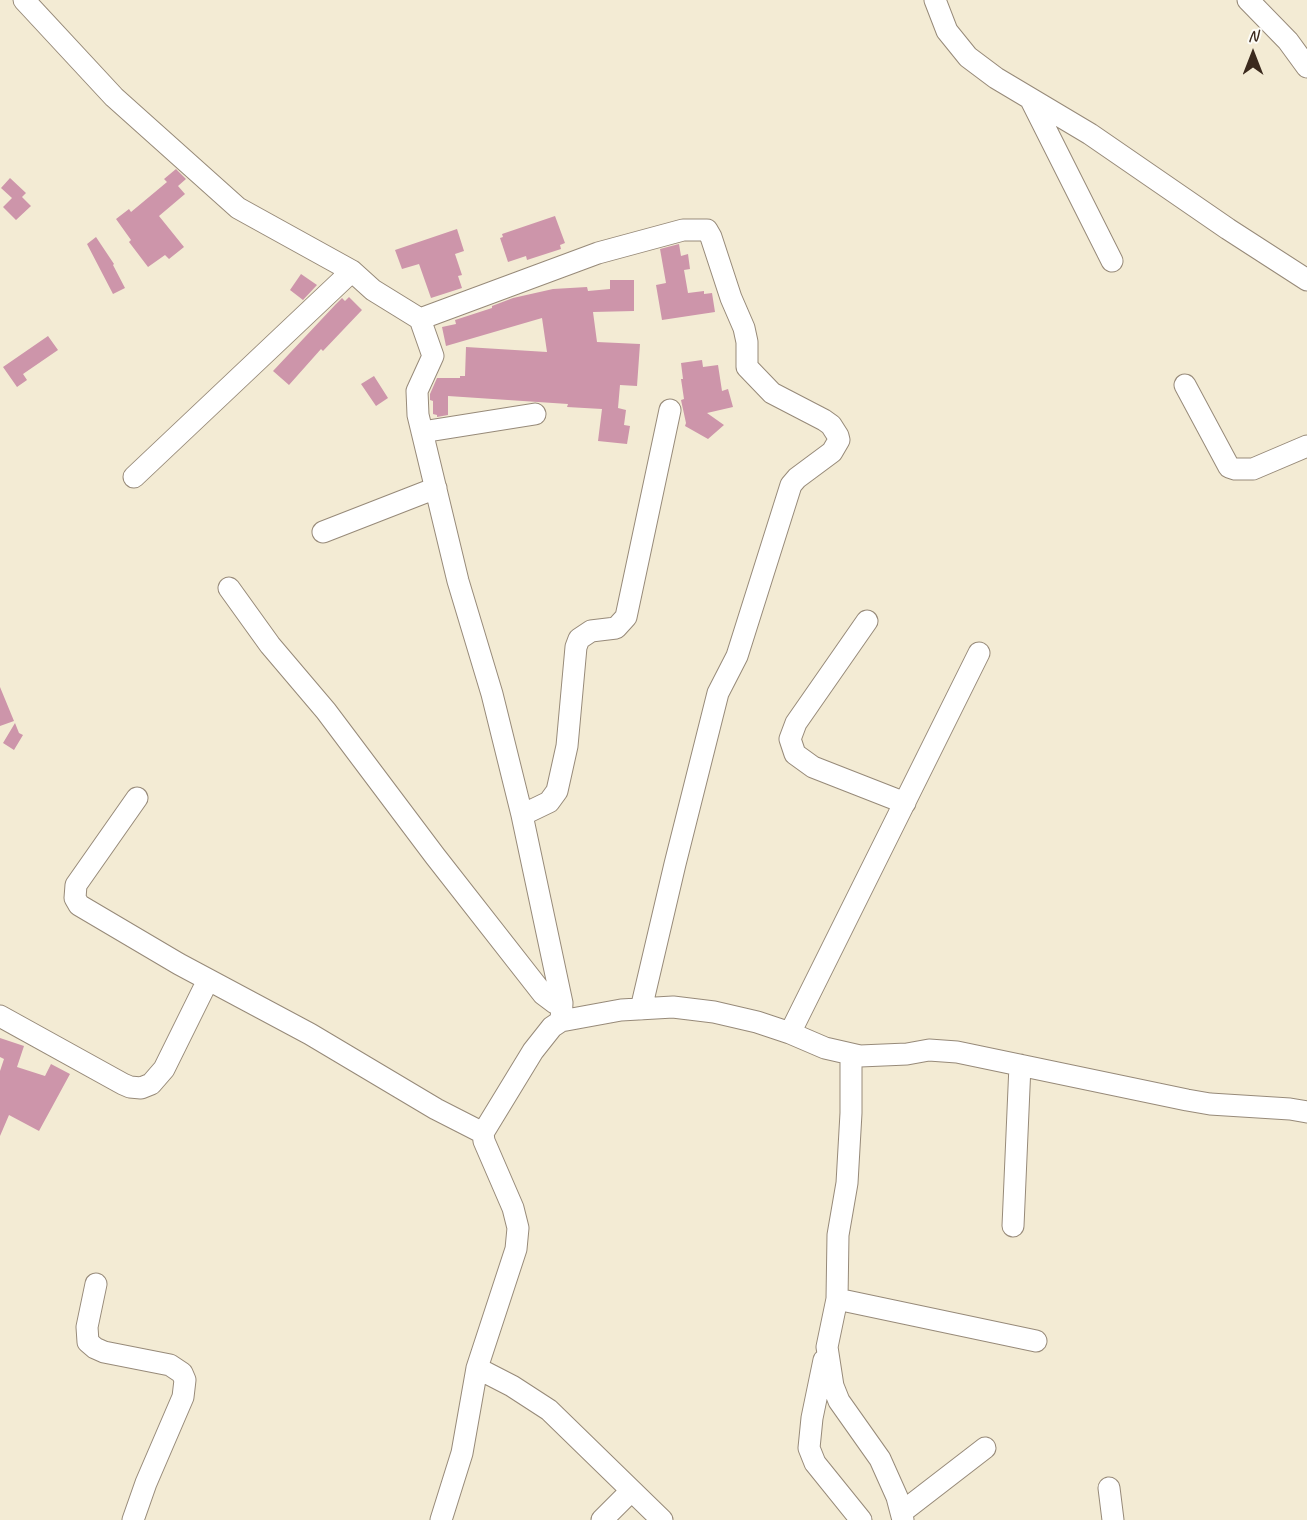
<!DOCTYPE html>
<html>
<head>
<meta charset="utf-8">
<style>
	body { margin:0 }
	#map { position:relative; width:1307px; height:1520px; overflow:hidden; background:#f3ebd4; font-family:Caveat,sans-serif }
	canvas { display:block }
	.north { position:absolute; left:1223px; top:24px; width:60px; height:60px; -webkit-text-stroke:4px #fdfcf7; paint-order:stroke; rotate:0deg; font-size:16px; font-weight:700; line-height:24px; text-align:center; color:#3b2a1e }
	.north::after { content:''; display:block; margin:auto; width:21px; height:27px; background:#3b2a1e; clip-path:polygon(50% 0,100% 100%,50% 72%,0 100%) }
</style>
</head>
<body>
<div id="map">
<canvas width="1307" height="1520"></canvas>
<div class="north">N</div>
</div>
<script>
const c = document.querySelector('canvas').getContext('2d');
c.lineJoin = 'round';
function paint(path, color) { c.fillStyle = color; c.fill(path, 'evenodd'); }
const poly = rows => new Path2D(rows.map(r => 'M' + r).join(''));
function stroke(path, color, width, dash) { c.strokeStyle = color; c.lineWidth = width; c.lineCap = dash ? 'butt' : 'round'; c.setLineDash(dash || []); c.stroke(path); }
paint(poly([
	[176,169,186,179,178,186,185,194,159,216,184,247,169,259,165,255,148,267,129,242,131,240,116,219,129,209,131,212,167,182,164,179],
	[10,178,26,193,22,197,31,206,16,220,3,207,12,198,1,188],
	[555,216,565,243,560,245,561,249,527,260,526,256,508,262,500,238,503,237,502,234],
	[457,229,464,251,455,254,462,275,458,276,462,288,431,298,419,264,402,269,395,250],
	[96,237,114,264,113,265,125,288,113,294,87,244],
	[679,244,681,256,688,254,690,269,684,270,688,293,704,291,704,294,712,293,715,312,662,320,656,285,666,283,660,249],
	[301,274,317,285,303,300,290,290],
	[610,280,634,280,634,311,593,312,597,342,640,344,637,386,620,385,618,408,626,410,624,425,630,426,627,444,598,441,602,409,567,407,568,404,448,396,448,415,437,417,437,415,433,414,433,401,430,400,430,394,437,378,460,378,460,376,465,376,466,347,547,352,542,318,446,346,442,327,456,324,455,320,492,308,492,306,513,298,553,289,587,287,588,291,610,289],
	[349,297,362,310,323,351,321,349,289,385,273,371,336,304,342,298,345,301],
	[48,336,58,350,23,374,27,380,17,387,3,367],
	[702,360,703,367,718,365,722,391,728,389,733,407,707,413,724,425,708,439,685,426,686,423,681,400,684,399,681,379,683,379,681,363],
	[374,376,388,398,376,406,361,384],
	[0,687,14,721,0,726],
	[15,723,19,733,23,735,14,750,3,743],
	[0,1038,24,1046,17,1067,45,1076,51,1064,70,1074,39,1131,9,1115,0,1136,0,1071,4,1059,0,1057]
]), '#cd95aa');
const minor = poly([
	[24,0,114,97,238,208,352,271,373,290,420,319,433,356,417,391,418,415,458,581,492,694,522,815,562,1003,561,1021,552,1027,533,1051,483,1133,484,1141,513,1208,518,1228,516,1249,477,1368,462,1453,441,1520],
	[935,0,947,31,968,57,996,78,1090,134,1228,229,1307,280],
	[1248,0,1288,41,1307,67],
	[1031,100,1112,261],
	[420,319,598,253,683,230,707,230,711,237,731,298,744,328,747,342,747,367,772,393,824,420,831,425,838,436,839,440,832,452,797,478,791,485,737,656,718,693,675,864,641,1009],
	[1185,385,1229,467,1235,469,1253,469,1307,446],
	[422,432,535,414],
	[134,477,352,271],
	[323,532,436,488],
	[229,588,270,645,326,711,435,856,543,994,555,1003,562,1003],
	[867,621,796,723,790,739,795,754,813,767,905,803],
	[137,798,76,885,75,898,79,905,179,964,310,1034,436,1109,483,1133],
	[522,815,549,802,557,791,567,746,576,647,579,639,591,631,616,628,626,617,670,410],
	[0,1016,123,1084,130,1087,141,1088,151,1084,164,1069,208,980],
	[561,1021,621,1010,673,1007,714,1012,757,1022,790,1033,825,1048,860,1056,907,1054,929,1050,957,1052,1187,1100,1210,1104,1290,1109,1307,1112],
	[790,1033,979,653],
	[851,1054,851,1113,847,1183,838,1235,837,1299,827,1347,833,1386,839,1401,880,1459,897,1497,903,1520],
	[1013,1226,1020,1065],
	[96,1284,87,1327,88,1342,95,1348,104,1352,170,1365,182,1373,185,1380,183,1397,146,1483,133,1520],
	[837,1299,1036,1341],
	[824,1360,812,1418,809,1448,815,1463,861,1520],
	[477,1368,512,1386,549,1410,662,1520],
	[1109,1488,1113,1520],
	[902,1512,985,1448],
	[602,1520,631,1491]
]);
stroke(minor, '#978a79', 23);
stroke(minor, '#fff', 21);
</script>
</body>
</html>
